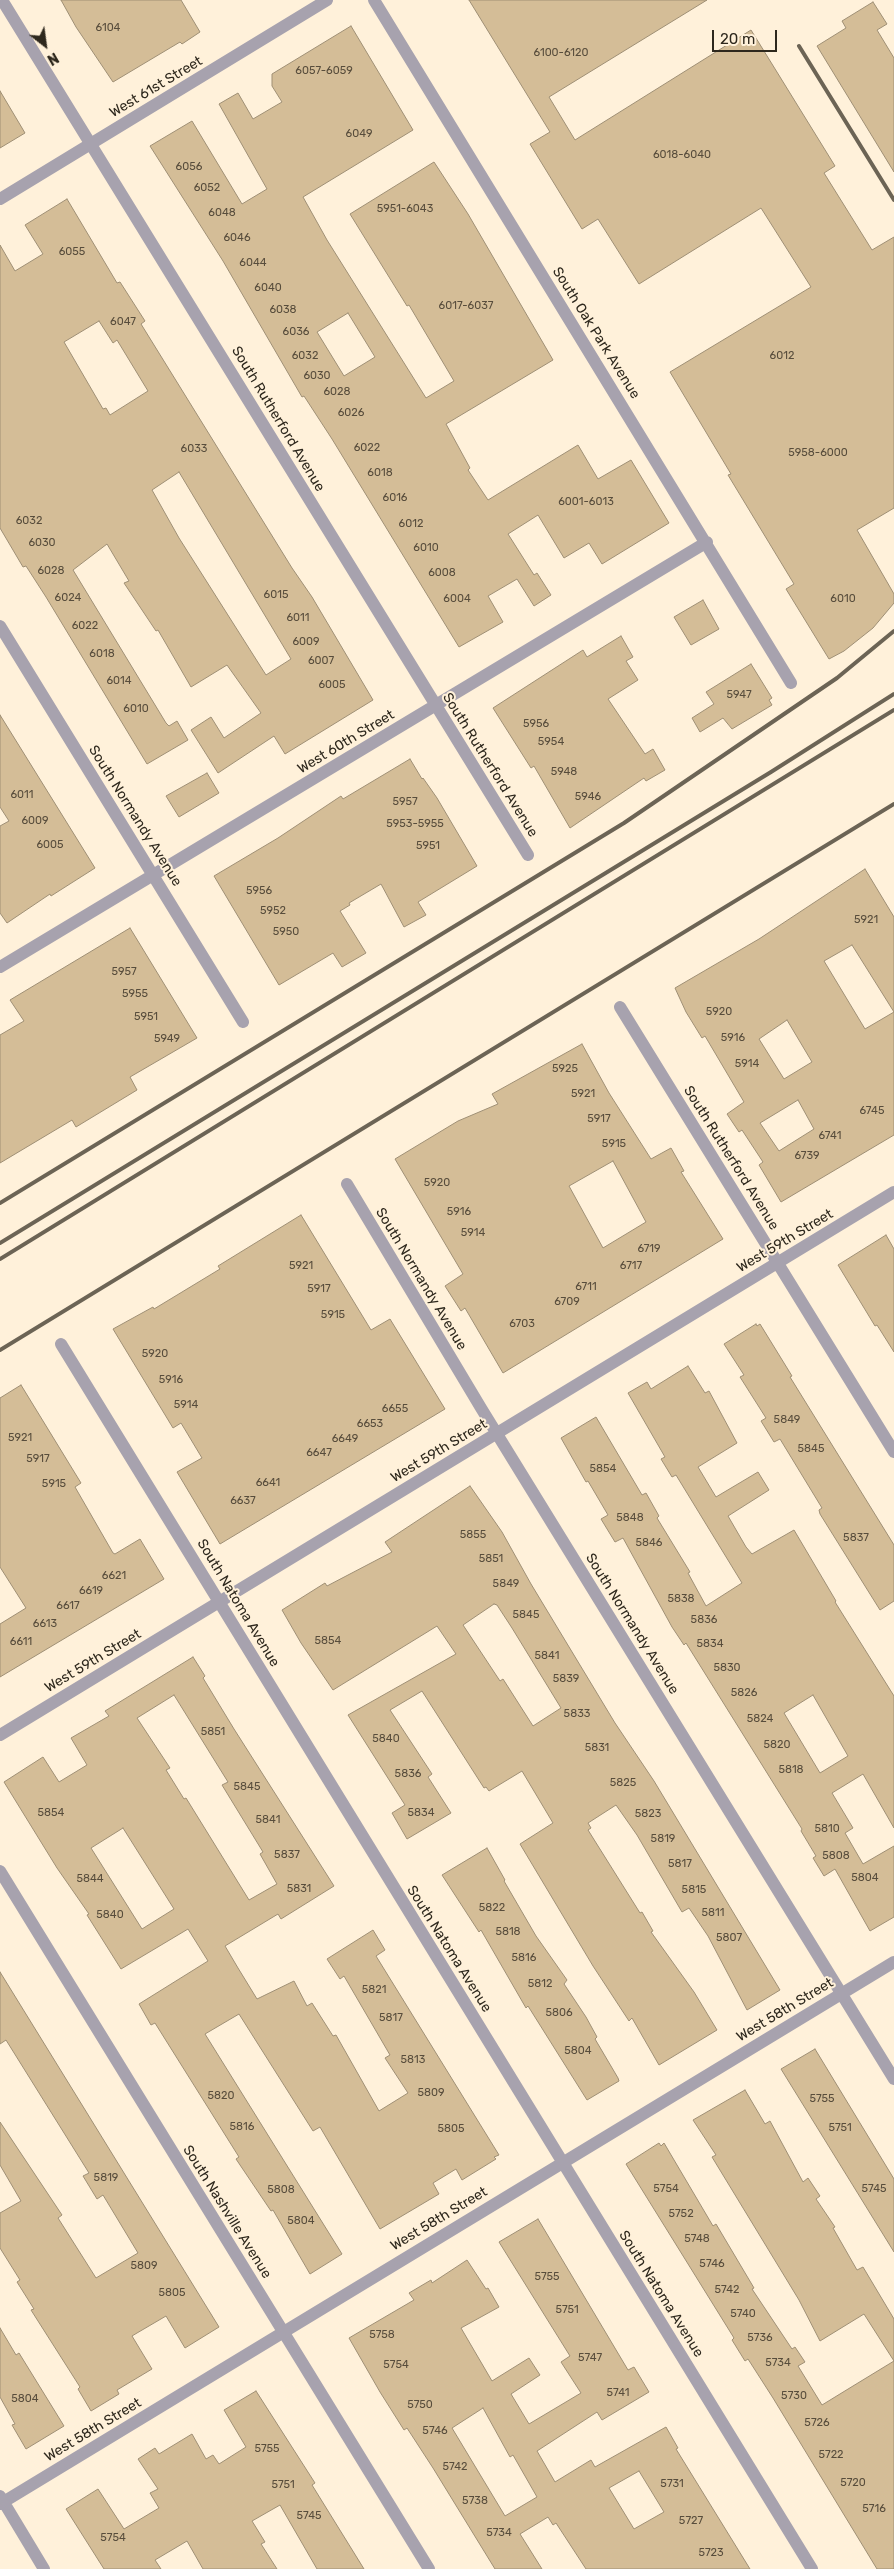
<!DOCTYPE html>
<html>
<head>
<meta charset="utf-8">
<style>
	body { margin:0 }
	#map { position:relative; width:894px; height:2569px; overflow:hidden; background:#fff1da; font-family:Rubik,sans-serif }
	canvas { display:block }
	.north { position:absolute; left:20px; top:20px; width:50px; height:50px; -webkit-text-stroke:4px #fff1da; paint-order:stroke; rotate:150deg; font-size:14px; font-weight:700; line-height:20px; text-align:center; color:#2e281d }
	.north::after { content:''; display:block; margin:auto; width:18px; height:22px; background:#2e281d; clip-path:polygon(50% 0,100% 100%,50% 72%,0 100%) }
	.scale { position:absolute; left:712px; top:30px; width:65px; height:22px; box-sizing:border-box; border:2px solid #2e281d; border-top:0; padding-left:6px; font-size:15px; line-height:18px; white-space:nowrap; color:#2e281d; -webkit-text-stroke:4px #fff1da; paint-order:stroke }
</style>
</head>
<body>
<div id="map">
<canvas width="894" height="2569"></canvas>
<div class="north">N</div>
<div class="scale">20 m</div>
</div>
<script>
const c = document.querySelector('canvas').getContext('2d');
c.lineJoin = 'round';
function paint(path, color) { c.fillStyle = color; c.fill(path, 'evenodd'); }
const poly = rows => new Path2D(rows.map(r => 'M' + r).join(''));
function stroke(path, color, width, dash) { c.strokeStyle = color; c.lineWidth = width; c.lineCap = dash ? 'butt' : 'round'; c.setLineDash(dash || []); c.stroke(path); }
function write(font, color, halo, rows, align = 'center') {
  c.font = font + ' Rubik,sans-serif'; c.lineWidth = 4; c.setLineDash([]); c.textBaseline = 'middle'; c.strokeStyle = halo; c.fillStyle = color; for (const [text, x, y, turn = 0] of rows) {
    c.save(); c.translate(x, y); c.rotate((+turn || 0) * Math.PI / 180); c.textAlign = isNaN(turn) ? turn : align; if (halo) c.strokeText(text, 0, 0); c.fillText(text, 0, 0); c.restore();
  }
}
const building = poly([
	[61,0,181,0,200,32,182,44,180,42,113,82,76,27,61,0],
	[469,0,707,0,549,97,575,140,751,30,835,166,824,173,872,250,894,237,894,508,857,530,894,594,894,603,873,628,844,651,829,659,786,589,794,584,728,475,731,474,670,372,811,287,761,208,639,284,598,219,582,229,530,144,550,132,469,0],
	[873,2,887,24,877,30,894,58,894,172,817,46,846,28,842,21,873,2],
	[351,26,413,130,303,197,327,240,426,398,454,381,409,305,407,306,350,214,434,162,468,214,553,360,446,424,470,468,468,470,488,500,578,445,598,479,631,460,669,523,602,564,589,543,564,558,538,515,508,534,534,575,537,573,551,595,534,606,517,579,488,596,503,622,459,647,332,439,304,396,302,397,223,261,150,146,192,121,242,204,267,189,219,104,238,93,253,119,282,102,272,86,272,74,351,26],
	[348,313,375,357,344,376,317,332,348,313],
	[0,91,25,133,0,148,0,91],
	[67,199,117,283,120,282,145,321,141,324,292,568,312,597,373,700,285,754,274,736,218,773,191,730,211,717,224,738,261,713,227,665,191,687,158,630,156,631,124,583,129,581,107,544,73,570,166,723,169,726,177,721,188,740,147,764,46,597,26,566,23,567,0,528,0,245,15,271,43,254,25,225,67,199],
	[99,321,113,343,117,340,148,391,110,415,106,408,103,409,64,342,99,321],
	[179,472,291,659,266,675,179,538,152,490,179,472],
	[703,600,719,629,691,645,674,617,703,600],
	[621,636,633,657,626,661,638,680,608,699,645,754,653,749,665,770,646,781,644,778,570,828,534,766,531,768,493,708,583,650,587,657,621,636],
	[751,664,772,698,769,700,772,705,732,729,723,718,700,732,692,718,714,704,706,692,751,664],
	[0,715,95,868,51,896,50,894,7,923,0,913,0,826,9,821,0,807,0,715],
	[410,759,422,779,423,778,437,798,477,866,418,902,426,915,404,927,381,884,349,903,350,905,340,911,366,953,342,967,333,953,279,985,214,876,278,838,341,796,343,799,410,759],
	[207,773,219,793,179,817,166,796,207,773],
	[865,869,894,917,894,1135,781,1202,759,1165,763,1162,742,1130,739,1132,727,1114,744,1102,705,1036,702,1038,686,1012,675,988,759,939,865,869],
	[852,945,894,1012,865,1029,824,961,852,945],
	[787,1020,812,1062,784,1079,759,1039,787,1020],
	[798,1100,814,1129,779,1151,760,1123,798,1100],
	[130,928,197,1038,130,1077,137,1090,76,1127,72,1120,0,1163,0,1035,24,1021,10,1000,130,928],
	[582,1044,609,1093,651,1159,671,1148,684,1171,681,1172,723,1239,503,1373,465,1308,461,1311,445,1286,463,1274,395,1159,458,1121,498,1104,492,1094,582,1044],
	[613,1161,646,1222,603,1248,569,1186,613,1161],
	[301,1215,371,1330,390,1319,445,1409,220,1544,177,1472,202,1458,181,1423,173,1428,113,1329,153,1307,154,1309,220,1269,218,1266,301,1215],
	[886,1235,894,1249,894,1352,877,1325,875,1326,838,1265,886,1235],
	[756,1324,757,1326,760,1324,792,1376,790,1377,894,1545,894,1601,880,1610,820,1514,819,1510,822,1508,780,1439,774,1442,761,1421,766,1418,740,1377,744,1375,724,1344,756,1324],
	[688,1366,705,1393,709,1391,737,1443,698,1467,716,1497,758,1472,769,1490,728,1516,746,1547,752,1554,794,1530,836,1601,835,1602,894,1696,894,1828,863,1774,832,1793,853,1828,845,1833,863,1864,894,1846,894,1917,870,1931,835,1869,824,1876,813,1858,816,1856,801,1831,802,1829,686,1643,684,1645,672,1627,623,1538,615,1542,601,1519,608,1515,588,1481,586,1482,561,1438,596,1417,642,1495,646,1493,659,1516,657,1518,690,1572,688,1573,706,1606,742,1583,676,1475,672,1477,661,1459,665,1457,628,1393,647,1382,651,1389,688,1366],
	[813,1695,848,1756,820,1773,784,1713,813,1695],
	[21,1385,81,1483,75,1487,113,1553,115,1554,140,1539,164,1579,0,1677,0,1624,26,1608,0,1567,0,1398,21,1385],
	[470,1486,502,1532,531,1584,615,1723,654,1781,780,1990,747,2010,708,1936,689,1908,682,1912,637,1835,616,1805,588,1823,591,1828,588,1830,640,1913,642,1912,653,1931,651,1932,694,1992,717,2030,659,2065,632,2018,629,2021,593,1966,520,1844,553,1823,522,1771,489,1791,486,1787,484,1788,422,1691,390,1710,432,1774,428,1777,451,1813,407,1839,392,1813,405,1805,348,1715,456,1654,437,1626,333,1690,301,1643,282,1610,325,1583,327,1586,392,1552,385,1542,470,1486],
	[494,1604,497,1605,512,1628,561,1708,533,1726,503,1679,500,1681,463,1625,494,1604],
	[193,1657,205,1676,203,1678,234,1729,334,1886,281,1919,278,1914,225,1946,238,1968,257,1999,294,1981,307,2006,312,2003,333,2036,336,2035,379,2111,408,2093,385,2058,390,2055,344,1976,340,1979,327,1959,373,1930,385,1950,376,1956,499,2155,494,2157,496,2159,462,2180,456,2169,433,2183,439,2194,380,2229,320,2127,313,2131,239,2014,205,2034,342,2254,310,2274,273,2210,271,2211,236,2159,239,2157,155,2023,151,2025,139,2004,208,1961,188,1929,121,1969,87,1915,89,1914,57,1868,4,1782,43,1757,59,1782,87,1765,71,1738,109,1716,105,1711,193,1657],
	[174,1695,228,1782,222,1785,263,1852,260,1854,277,1884,249,1900,186,1798,184,1799,166,1770,170,1768,137,1718,174,1695],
	[123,1828,174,1909,142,1929,91,1848,123,1828],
	[487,1848,505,1880,504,1881,536,1936,567,1980,564,1984,586,2017,597,2037,595,2039,618,2078,619,2081,587,2100,528,2006,526,2008,481,1930,479,1932,442,1875,487,1848],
	[0,1972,219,2327,185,2348,166,2316,137,2333,132,2336,152,2369,117,2390,119,2394,91,2411,78,2389,80,2387,31,2310,34,2309,17,2282,20,2280,0,2248,0,2213,21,2201,0,2165,0,2122,62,2215,58,2218,96,2278,138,2253,103,2195,97,2199,83,2176,89,2173,6,2040,0,2044,0,1972],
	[815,2049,894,2179,894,2252,781,2069,815,2049],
	[745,2090,765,2124,770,2121,803,2182,808,2178,820,2196,816,2199,835,2227,833,2228,857,2270,863,2267,894,2319,894,2569,877,2569,773,2398,748,2359,745,2361,732,2340,734,2338,626,2164,659,2143,661,2146,664,2143,713,2226,716,2224,754,2288,752,2289,792,2349,795,2347,805,2362,798,2366,822,2405,853,2386,894,2361,864,2314,820,2341,799,2300,712,2157,716,2155,693,2120,745,2090],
	[538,2219,628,2370,634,2367,649,2392,602,2420,597,2412,537,2451,555,2482,591,2460,595,2467,666,2427,678,2448,676,2449,750,2569,586,2569,556,2523,553,2525,548,2517,520,2534,542,2569,495,2569,433,2468,407,2428,404,2430,380,2392,349,2338,414,2300,409,2293,431,2280,432,2283,467,2260,486,2289,488,2288,499,2307,461,2328,492,2381,529,2358,540,2375,511,2394,529,2424,581,2393,561,2362,570,2356,499,2242,538,2219],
	[483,2408,510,2457,513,2455,537,2497,505,2516,452,2428,483,2408],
	[639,2471,664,2512,634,2529,609,2488,639,2471],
	[0,2328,16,2355,19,2353,64,2426,26,2449,12,2425,15,2424,0,2397,0,2328],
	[256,2391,315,2483,312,2485,364,2569,317,2569,280,2505,252,2521,265,2542,261,2544,277,2569,203,2569,187,2541,155,2560,161,2569,104,2569,66,2509,98,2489,124,2529,159,2508,150,2493,158,2489,138,2459,155,2448,159,2454,192,2434,206,2459,213,2455,219,2464,246,2447,224,2410,256,2391]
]);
paint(building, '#d4bd97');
stroke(building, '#9f8f75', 1);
stroke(poly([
	[2,0,528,855],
	[374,0,791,683],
	[0,199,327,0],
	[0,626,243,1022],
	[0,967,707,542],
	[620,1007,894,1452],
	[347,1184,481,1408,894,2079],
	[61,1344,812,2569],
	[0,1735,894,1192],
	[0,1871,429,2569],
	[0,2496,44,2569],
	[0,2504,894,1962]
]), '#a7a2ae', 12);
stroke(poly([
	[799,46,894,200],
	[0,1203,624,823,837,678,894,631],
	[0,1243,771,772,894,694],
	[0,1259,894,710],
	[0,1350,894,804]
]), '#6c6455', 4);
write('11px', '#584d3c', null, [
	["6104",108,28],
	["6100-6120",561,53],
	["6057-6059",324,71],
	["6049",359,134],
	["6018-6040",682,155],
	["6056",189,167],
	["6052",207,188],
	["5951-6043",405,209],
	["6048",222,213],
	["6046",237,238],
	["6055",72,252],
	["6044",253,263],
	["6040",268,288],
	["6017-6037",466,306],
	["6038",283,310],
	["6047",123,322],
	["6036",296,332],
	["6032",305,356],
	["6012",782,356],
	["6030",317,376],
	["6028",337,392],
	["6026",351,413],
	["6022",367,448],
	["6033",194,449],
	["5958-6000",818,453],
	["6018",380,473],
	["6016",395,498],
	["6001-6013",586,502],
	["6032",29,521],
	["6012",411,524],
	["6030",42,543],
	["6010",426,548],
	["6028",51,571],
	["6008",442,573],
	["6015",276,595],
	["6024",68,598],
	["6004",457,599],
	["6010",843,599],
	["6011",298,618],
	["6022",85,626],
	["6009",306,642],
	["6018",102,654],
	["6007",321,661],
	["6014",119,681],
	["6005",332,685],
	["5947",739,695],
	["6010",136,709],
	["5956",536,724],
	["5954",551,742],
	["5948",564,772],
	["6011",22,795],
	["5946",588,797],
	["5957",405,802],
	["6009",35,821],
	["5953-5955",415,824],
	["6005",50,845],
	["5951",428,846],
	["5956",259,891],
	["5952",273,911],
	["5921",866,920],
	["5950",286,932],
	["5957",124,972],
	["5955",135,994],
	["5920",719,1012],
	["5951",146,1017],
	["5916",733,1038],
	["5949",167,1039],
	["5914",747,1064],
	["5925",565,1069],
	["5921",583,1094],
	["6745",872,1111],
	["5917",599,1119],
	["6741",830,1136],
	["5915",614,1144],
	["6739",807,1156],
	["5920",437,1183],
	["5916",459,1212],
	["5914",473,1233],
	["6719",649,1249],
	["5921",301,1266],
	["6717",631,1266],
	["6711",586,1287],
	["5917",319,1289],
	["6709",567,1302],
	["5915",333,1315],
	["6703",522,1324],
	["5920",155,1354],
	["5916",171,1380],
	["5914",186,1405],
	["6655",395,1409],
	["5849",787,1420],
	["6653",370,1424],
	["5921",20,1438],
	["6649",345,1439],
	["5845",811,1449],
	["6647",319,1453],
	["5917",38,1459],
	["5854",603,1469],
	["6641",268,1483],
	["5915",54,1484],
	["6637",243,1501],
	["5848",630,1518],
	["5855",473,1535],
	["5837",856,1538],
	["5846",649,1543],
	["5851",491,1559],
	["6621",114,1576],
	["5849",506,1584],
	["6619",91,1591],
	["5838",681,1599],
	["6617",68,1606],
	["5845",526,1615],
	["5836",704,1620],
	["6613",45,1624],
	["5854",328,1641],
	["6611",21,1642],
	["5834",710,1644],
	["5841",547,1656],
	["5830",727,1668],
	["5839",566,1679],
	["5826",744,1693],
	["5833",577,1714],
	["5824",760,1719],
	["5851",213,1732],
	["5840",386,1739],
	["5820",777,1745],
	["5831",597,1748],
	["5818",791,1770],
	["5836",408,1774],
	["5825",623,1783],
	["5845",247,1787],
	["5854",51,1813],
	["5834",421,1813],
	["5823",648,1814],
	["5841",268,1820],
	["5810",827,1829],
	["5819",663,1839],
	["5837",287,1855],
	["5808",836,1856],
	["5817",680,1864],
	["5804",865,1878],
	["5844",90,1879],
	["5831",299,1889],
	["5815",694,1890],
	["5822",492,1908],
	["5811",713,1913],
	["5840",110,1915],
	["5818",508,1932],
	["5807",729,1938],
	["5816",524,1958],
	["5812",540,1984],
	["5821",374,1990],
	["5806",559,2013],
	["5817",391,2018],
	["5804",578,2051],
	["5813",413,2060],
	["5809",431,2093],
	["5820",221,2096],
	["5755",822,2099],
	["5816",242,2127],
	["5751",840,2128],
	["5805",451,2129],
	["5819",106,2178],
	["5754",666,2189],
	["5745",874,2189],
	["5808",281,2190],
	["5752",681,2214],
	["5804",301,2221],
	["5748",697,2239],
	["5746",712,2264],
	["5809",144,2266],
	["5755",547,2277],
	["5742",727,2290],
	["5805",172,2293],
	["5751",567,2310],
	["5740",743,2314],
	["5758",382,2335],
	["5736",760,2338],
	["5747",590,2358],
	["5734",778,2363],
	["5754",396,2365],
	["5741",618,2393],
	["5730",794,2396],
	["5804",25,2399],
	["5750",420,2405],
	["5726",817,2423],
	["5746",435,2431],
	["5755",267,2449],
	["5722",831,2455],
	["5742",455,2467],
	["5720",853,2483],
	["5731",672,2484],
	["5751",283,2485],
	["5738",475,2501],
	["5716",874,2509],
	["5745",309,2516],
	["5727",691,2521],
	["5734",499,2533],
	["5754",113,2538],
	["5723",711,2553]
]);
write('14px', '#2e281d', '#fff1da', [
	["West 61st Street",156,87,-31],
	["South Oak Park Avenue",596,333,58],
	["South Rutherford Avenue",278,419,59],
	["West 60th Street",346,742,-31],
	["South Rutherford Avenue",490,765,58],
	["South Normandy Avenue",135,816,58],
	["South Rutherford Avenue",731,1158,58],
	["West 59th Street",785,1241,-31],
	["South Normandy Avenue",421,1279,59],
	["West 59th Street",439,1451,-31],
	["South Natoma Avenue",238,1603,59],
	["South Normandy Avenue",632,1624,58],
	["West 59th Street",93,1661,-31],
	["South Natoma Avenue",449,1949,58],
	["West 58th Street",785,2010,-31],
	["South Nashville Avenue",227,2212,58],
	["West 58th Street",439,2219,-31],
	["South Natoma Avenue",661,2294,58],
	["West 58th Street",93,2430,-31]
]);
</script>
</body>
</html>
